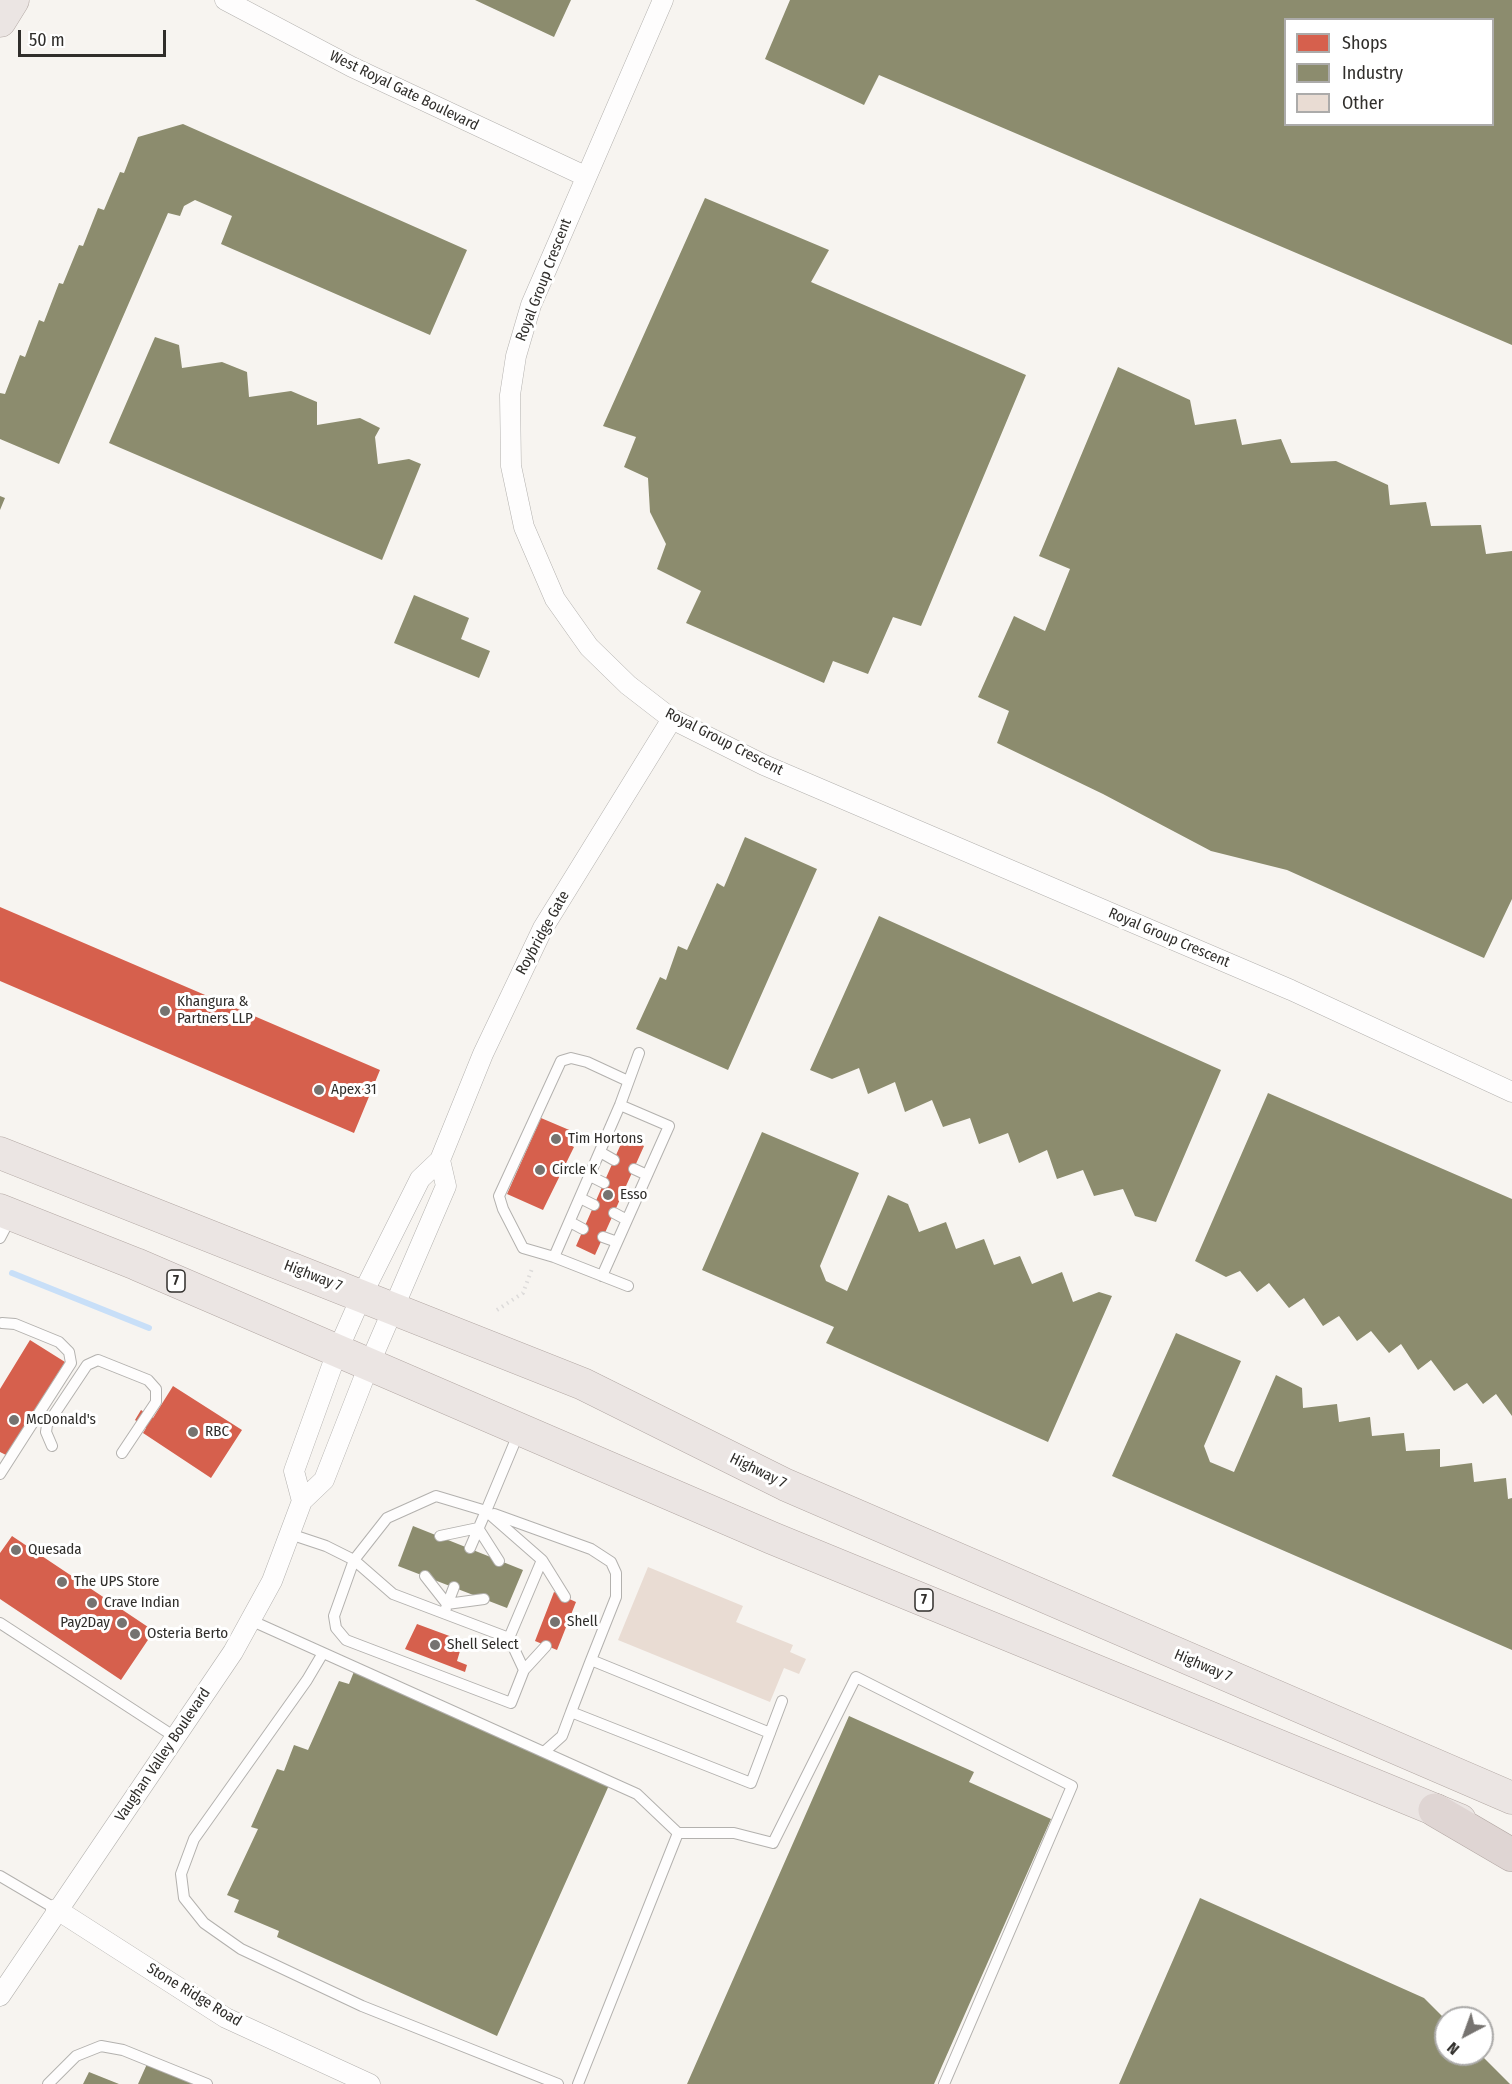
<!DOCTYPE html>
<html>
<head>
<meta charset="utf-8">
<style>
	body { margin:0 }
	#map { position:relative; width:1512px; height:2084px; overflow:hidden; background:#f7f4f0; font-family:"Fira Sans Condensed",sans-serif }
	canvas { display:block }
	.legend { position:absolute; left:1284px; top:18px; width:210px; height:108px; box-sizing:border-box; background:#fff; border:2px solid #acabaa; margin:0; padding:8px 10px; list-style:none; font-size:18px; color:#302e2b }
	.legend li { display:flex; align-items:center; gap:12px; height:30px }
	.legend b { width:30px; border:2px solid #acabaa }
	.north { position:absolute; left:1434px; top:2006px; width:60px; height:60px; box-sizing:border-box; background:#fff; border:2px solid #acabaa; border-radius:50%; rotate:221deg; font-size:16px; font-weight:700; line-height:24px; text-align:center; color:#302e2b }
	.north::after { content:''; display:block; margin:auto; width:21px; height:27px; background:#767370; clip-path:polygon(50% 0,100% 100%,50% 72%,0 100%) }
	.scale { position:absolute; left:18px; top:30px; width:148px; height:27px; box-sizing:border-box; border:3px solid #302e2b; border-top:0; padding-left:8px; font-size:18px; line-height:21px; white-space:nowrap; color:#302e2b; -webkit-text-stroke:4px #fff; paint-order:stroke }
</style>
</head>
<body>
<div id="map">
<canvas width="1512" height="2084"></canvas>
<ul class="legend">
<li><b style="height:16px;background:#d6604d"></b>Shops</li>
<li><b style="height:16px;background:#8c8c6e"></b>Industry</li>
<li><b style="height:16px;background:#e9dcd3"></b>Other</li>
</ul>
<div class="north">N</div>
<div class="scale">50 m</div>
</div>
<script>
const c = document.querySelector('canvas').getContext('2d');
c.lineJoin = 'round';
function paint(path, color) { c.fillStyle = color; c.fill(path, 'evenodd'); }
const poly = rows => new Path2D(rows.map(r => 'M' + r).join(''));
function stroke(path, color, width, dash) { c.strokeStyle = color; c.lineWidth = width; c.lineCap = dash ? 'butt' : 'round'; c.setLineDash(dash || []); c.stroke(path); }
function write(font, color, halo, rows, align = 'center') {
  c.font = font + ' "Fira Sans Condensed",sans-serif'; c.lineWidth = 6; c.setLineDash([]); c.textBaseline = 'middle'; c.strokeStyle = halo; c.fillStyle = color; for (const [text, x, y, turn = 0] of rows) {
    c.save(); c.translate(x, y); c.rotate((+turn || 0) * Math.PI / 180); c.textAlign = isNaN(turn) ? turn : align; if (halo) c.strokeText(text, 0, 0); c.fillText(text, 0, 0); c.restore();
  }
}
paint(poly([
	[0,907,380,1070,354,1133,0,981],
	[541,1118,574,1132,568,1144,574,1147,543,1210,507,1194],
	[624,1137,644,1146,595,1255,576,1246],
	[30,1340,65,1362,6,1455,0,1452,0,1389],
	[173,1386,242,1430,211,1478,143,1433,146,1428,135,1420,141,1410,153,1418],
	[12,1536,154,1631,121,1680,0,1599,0,1553],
	[554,1592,576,1602,557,1650,535,1641],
	[417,1624,463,1641,457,1661,467,1665,465,1672,405,1649]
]), '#d6604d');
paint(poly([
	[475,0,571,0,554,37],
	[790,0,1512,0,1512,345,879,75,864,105,765,59],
	[1286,20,1492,20,1492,124,1286,124],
	[183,124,467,250,430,335,221,244,232,216,195,200,184,206,180,216,168,213,59,464,0,439,0,393,5,394,20,355,25,357,39,320,44,322,59,283,63,284,79,245,83,246,98,208,104,210,120,172,124,173,138,137],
	[705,198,829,250,811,282,1026,375,921,626,893,617,868,674,833,661,824,683,686,623,701,591,657,569,666,544,650,512,648,478,624,467,636,437,603,426],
	[155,337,179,345,182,368,222,362,247,372,249,397,291,391,317,402,317,425,360,418,380,428,375,437,378,464,409,459,421,464,382,560,109,443],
	[1118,367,1190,400,1195,425,1236,419,1242,445,1281,439,1291,463,1336,461,1388,485,1390,505,1426,502,1431,526,1481,525,1486,554,1512,551,1512,899,1484,958,1287,870,1211,851,1103,794,997,743,1009,711,978,697,1014,616,1045,631,1070,569,1039,556],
	[0,496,5,498,0,510],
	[414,595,469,618,461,639,490,651,479,678,394,643],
	[745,837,817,869,728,1070,636,1029,660,977,666,980,678,946,687,950,717,883,724,887],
	[879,916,1221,1070,1156,1222,1135,1216,1123,1189,1094,1196,1083,1170,1057,1179,1047,1150,1019,1163,1008,1133,979,1144,970,1118,943,1127,932,1100,905,1112,895,1082,868,1094,859,1068,832,1079,810,1070],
	[1268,1093,1512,1199,1512,1416,1496,1394,1483,1404,1467,1383,1454,1391,1431,1360,1418,1370,1401,1344,1389,1353,1371,1331,1357,1341,1339,1316,1323,1326,1304,1298,1289,1308,1269,1283,1257,1292,1240,1271,1226,1277,1195,1261],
	[762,1132,859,1173,820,1266,826,1281,847,1291,888,1195,908,1204,919,1232,946,1222,956,1249,984,1239,994,1265,1020,1256,1032,1284,1062,1272,1073,1302,1099,1292,1112,1296,1048,1442,826,1343,834,1327,702,1270],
	[1176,1333,1241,1361,1204,1446,1210,1462,1234,1472,1276,1375,1302,1388,1303,1408,1337,1404,1339,1422,1370,1417,1372,1436,1404,1433,1406,1451,1440,1449,1440,1467,1472,1463,1474,1482,1506,1478,1508,1499,1512,1498,1512,1650,1112,1476],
	[413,1526,523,1570,507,1608,398,1566],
	[355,1669,610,1783,497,2036,277,1937,279,1931,234,1912,239,1900,227,1895,258,1829,251,1827,277,1769,284,1771,294,1745,308,1750,339,1681,349,1684],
	[849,1716,974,1772,969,1782,1051,1819,934,2084,687,2084],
	[1200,1898,1424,1998,1446,2020,1446,2054,1480,2054,1510,2084,1119,2084],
	[147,2064,193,2084,138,2084],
	[89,2072,119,2084,83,2084]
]), '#8c8c6e');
stroke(poly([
	[12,1273,149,1328]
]), '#c8dff8', 6);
paint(poly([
	[648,1567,743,1606,736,1622,793,1645,790,1652,806,1659,799,1674,784,1668,770,1702,618,1640]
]), '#e9dcd3');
const lane = poly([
	[600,1152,614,1160],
	[634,1169,647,1175],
	[590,1176,604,1183],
	[624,1192,637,1198],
	[580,1198,594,1205],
	[614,1213,627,1220],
	[570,1222,583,1229],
	[603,1237,617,1242],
	[0,1238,11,1217],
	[554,1257,523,1248,503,1209,499,1196,561,1061,571,1058,587,1062,628,1081],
	[602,1276,669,1126,620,1105],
	[628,1286,554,1257,620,1105,639,1053],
	[52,1446,46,1432,47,1425,87,1365,98,1360,148,1380,156,1389,156,1402,122,1453],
	[0,1474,71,1363,69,1352,59,1342,15,1324,2,1323],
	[486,1511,542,1560,509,1638,393,1594,354,1560,334,1616,336,1628,346,1640,511,1703,524,1670,509,1638],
	[494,1514,591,1549,611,1562,616,1573,616,1597,591,1660,770,1733],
	[290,1534,326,1546,354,1560,387,1518,436,1496,486,1511,519,1432],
	[440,1536,478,1528,499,1561],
	[470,1548,486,1511],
	[542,1560,565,1597],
	[425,1576,447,1604,484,1599],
	[446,1608,454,1587],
	[250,1620,637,1794,678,1833,734,1833,773,1843,856,1677,1072,1786,944,2084],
	[0,1623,175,1737],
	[323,1653,307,1680,194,1839,181,1874,184,1898,204,1923,241,1949,362,2006,558,2084],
	[591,1660,571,1712,751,1783,782,1701],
	[524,1670,546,1646],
	[544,1752,562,1736,571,1712],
	[0,1876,56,1909],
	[48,2084,76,2056,101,2046,123,2050,207,2084],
	[578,2084,678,1833]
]);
const street = poly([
	[225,0,352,67,585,176],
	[663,0,531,305,516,356,510,395,511,466,524,527,555,599,589,647,628,685,672,719,764,765,1291,990,1512,1092],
	[302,1501,294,1471,337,1352,362,1295,420,1179,440,1160,483,1054,543,928,672,719],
	[56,1909,226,2018,370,2084],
	[0,1996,233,1652,272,1581,302,1501,324,1480,369,1365,446,1186,440,1160]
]);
const primary = poly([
	[0,21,13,0],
	[0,1153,583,1384,786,1485,1512,1798],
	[0,1210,136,1264,772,1538,1460,1820]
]);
const highway = poly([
	[1435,1810,1512,1855]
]);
stroke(lane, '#b3b1ae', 12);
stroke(street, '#b3b1ae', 21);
stroke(primary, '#b3a8a4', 33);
stroke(highway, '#b3a8a4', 34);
stroke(poly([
	[497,1310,523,1293,533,1266]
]), '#dddbda', 4, [1.5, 4.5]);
stroke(lane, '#fefdfd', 10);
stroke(street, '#fefdfd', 20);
stroke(primary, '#ebe5e3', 32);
stroke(highway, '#dfd5d3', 33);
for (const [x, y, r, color] of [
	[165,1011,6,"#767370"],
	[319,1090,6,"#767370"],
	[556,1139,6,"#767370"],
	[540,1170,6,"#767370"],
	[608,1195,6,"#767370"],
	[14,1420,6,"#767370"],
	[193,1432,6,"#767370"],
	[16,1550,6,"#767370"],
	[62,1582,6,"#767370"],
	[92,1603,6,"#767370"],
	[555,1622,6,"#767370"],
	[122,1623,6,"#767370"],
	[135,1634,6,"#767370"],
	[435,1645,6,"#767370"]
]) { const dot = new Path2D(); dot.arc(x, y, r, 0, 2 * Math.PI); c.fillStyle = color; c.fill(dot); stroke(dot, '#fff', 2); }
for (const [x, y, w] of [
	[176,1281,18],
	[924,1600,18]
]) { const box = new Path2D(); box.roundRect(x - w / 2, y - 11, w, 22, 4.5); c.fillStyle = '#fff'; c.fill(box); stroke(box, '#302e2b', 1.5); }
write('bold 14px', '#302e2b', null, [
	["7",176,1281],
	["7",924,1600]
]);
write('15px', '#302e2b', '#fff', [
	["West Royal Gate Boulevard",404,91,26],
	["Royal Group Crescent",544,280,-69],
	["Royal Group Crescent",724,742,27],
	["Roybridge Gate",543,933,-61],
	["Royal Group Crescent",1169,938,23],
	["Highway 7",313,1276,21],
	["Highway 7",758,1471,26],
	["Highway 7",1203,1666,23],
	["Vaughan Valley Boulevard",163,1755,-56],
	["Stone Ridge Road",194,1995,31]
]);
write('15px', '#302e2b', '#fff', [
	["Khangura &",177,1002],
	["Partners LLP",177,1019],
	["Apex 31",331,1090],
	["Tim Hortons",568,1139],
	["Circle K",552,1170],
	["Esso",620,1195],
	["McDonald's",26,1420],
	["RBC",205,1432],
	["Quesada",28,1550],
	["The UPS Store",74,1582],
	["Crave Indian",104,1603],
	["Shell",567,1622],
	["Pay2Day",110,1623,"right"],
	["Osteria Berto",147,1634],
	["Shell Select",447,1645]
], 'left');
</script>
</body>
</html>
